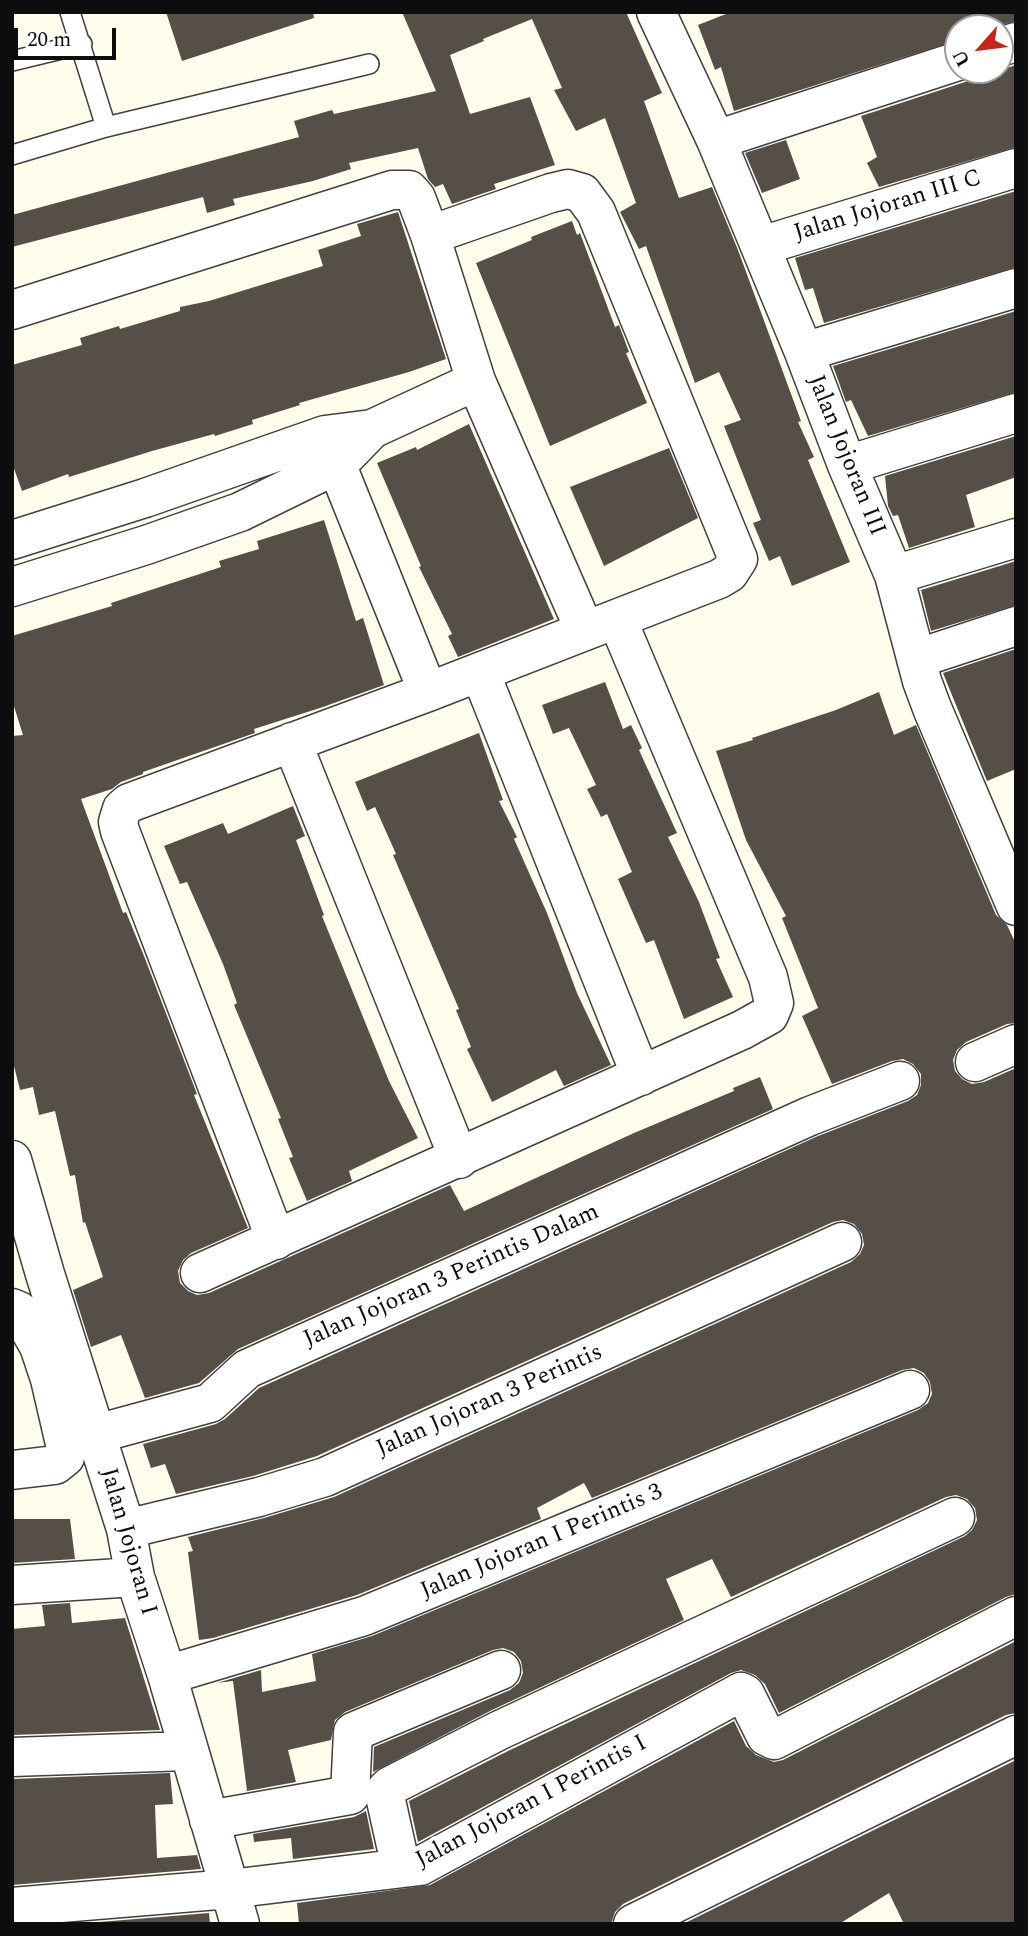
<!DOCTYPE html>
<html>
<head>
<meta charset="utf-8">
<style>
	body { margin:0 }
	#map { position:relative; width:1028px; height:1936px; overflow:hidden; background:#fffdec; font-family:Spectral,serif }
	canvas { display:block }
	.frame { position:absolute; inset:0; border:14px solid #0d0d0d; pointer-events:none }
	.north { position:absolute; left:944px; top:14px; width:70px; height:70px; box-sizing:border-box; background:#fff; border:2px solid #9e9e9e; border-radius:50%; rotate:242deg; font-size:19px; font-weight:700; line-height:28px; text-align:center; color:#0d0d0d }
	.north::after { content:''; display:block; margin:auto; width:24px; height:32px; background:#c8241a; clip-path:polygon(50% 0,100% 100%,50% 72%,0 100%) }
	.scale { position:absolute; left:14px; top:28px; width:102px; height:32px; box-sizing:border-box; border:4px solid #0d0d0d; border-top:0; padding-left:9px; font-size:21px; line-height:24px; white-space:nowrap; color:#0d0d0d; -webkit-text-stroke:5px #fff; paint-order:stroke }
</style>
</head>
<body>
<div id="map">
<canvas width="1028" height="1936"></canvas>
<div class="frame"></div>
<div class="north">U</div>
<div class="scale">20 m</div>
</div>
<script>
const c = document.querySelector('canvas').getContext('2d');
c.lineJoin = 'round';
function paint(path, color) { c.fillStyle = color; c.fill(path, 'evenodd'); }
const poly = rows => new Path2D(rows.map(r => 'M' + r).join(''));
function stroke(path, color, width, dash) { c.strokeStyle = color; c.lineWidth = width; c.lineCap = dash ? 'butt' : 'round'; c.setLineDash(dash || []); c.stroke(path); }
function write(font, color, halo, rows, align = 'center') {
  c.font = font + ' Spectral,serif'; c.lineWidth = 7; c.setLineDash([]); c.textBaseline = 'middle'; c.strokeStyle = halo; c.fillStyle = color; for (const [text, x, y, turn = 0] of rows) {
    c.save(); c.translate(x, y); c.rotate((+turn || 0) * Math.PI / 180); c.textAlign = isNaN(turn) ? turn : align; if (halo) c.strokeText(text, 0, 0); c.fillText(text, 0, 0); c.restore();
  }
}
paint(poly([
	[166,12,313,12,314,18,182,61],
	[402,12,626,12,662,93,644,101,679,198,712,187,738,250,801,421,798,422,814,457,808,460,850,562,792,586,780,556,769,561,753,523,761,520,724,426,741,420,719,372,695,383,646,246,639,249,620,212,636,203,605,118,576,131,554,90,562,88,532,19,483,39,484,41,450,55,470,114,530,97,555,165,494,184,496,189,452,204,443,184,435,187,428,179,418,148,349,163,351,169,313,181,233,199,235,205,207,213,203,197,12,247,12,215,299,137,294,121,332,110,334,114,436,91],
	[731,12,1016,12,1016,21,990,28,958,28,958,40,734,111,721,67,715,70,698,25],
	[1016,65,1016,147,879,187,867,163,877,157,861,116,965,82,974,76,977,70,1000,70],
	[786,140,800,179,762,193,745,153],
	[1016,191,1016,267,824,323,813,288,805,290,795,258],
	[398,212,446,359,409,372,299,403,300,405,252,420,253,424,215,436,214,434,152,451,69,477,68,474,22,491,12,463,12,365,82,345,80,338,119,326,120,329,180,311,180,307,209,301,323,266,318,250,361,236,357,224],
	[572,221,577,235,580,233,615,327,619,325,629,352,626,353,647,403,550,446,476,263,532,240,531,237],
	[1016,311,1016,392,868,436,851,400,846,402,833,366],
	[469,424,554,619,458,657,448,636,452,634,419,567,421,566,377,463,416,447,417,450],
	[1016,436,1016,477,966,495,975,527,909,548,898,515,893,516,888,506,885,476],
	[669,448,698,518,604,566,570,487],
	[324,520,356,621,363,618,384,685,323,707,254,729,255,733,143,772,143,774,121,782,112,789,81,799,123,913,126,912,144,956,197,1094,194,1095,248,1228,191,1253,183,1260,178,1271,180,1283,188,1291,197,1295,209,1293,450,1185,464,1211,634,1133,734,1091,733,1088,760,1077,773,1109,238,1349,199,1383,145,1398,121,1335,91,1347,73,1290,103,1277,85,1222,83,1223,75,1175,70,1176,55,1111,39,1115,33,1087,20,1090,12,1058,12,736,23,735,12,700,12,636,112,606,111,603,221,567,219,561,259,549,257,541],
	[1016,561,1016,605,931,631,921,590],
	[1016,649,1016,769,987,781,943,673],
	[605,682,623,729,631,725,642,748,639,750,677,833,668,837,699,902,720,958,716,959,733,997,684,1019,654,940,646,943,618,879,632,872,607,814,601,817,587,789,596,785,569,728,553,734,542,705],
	[879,692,894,735,916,725,996,915,1007,925,1016,944,1016,1023,1007,1024,966,1042,957,1050,953,1060,955,1071,962,1079,972,1084,984,1082,1016,1068,1016,1594,1006,1597,779,1713,765,1684,755,1675,741,1670,731,1673,418,1842,409,1801,510,1750,965,1536,972,1530,977,1520,975,1508,967,1499,956,1495,946,1497,731,1597,712,1559,666,1579,684,1620,490,1711,373,1772,374,1747,510,1690,519,1683,523,1673,521,1661,514,1652,503,1648,493,1650,345,1712,335,1720,331,1740,288,1750,296,1782,247,1791,233,1681,217,1683,261,1670,262,1692,316,1681,312,1654,372,1636,918,1410,928,1403,932,1394,930,1382,924,1373,914,1368,902,1370,592,1498,584,1483,537,1508,541,1519,357,1595,213,1638,199,1640,188,1552,193,1551,188,1537,264,1518,334,1497,851,1262,860,1254,864,1245,862,1234,854,1224,843,1220,833,1222,317,1456,253,1476,176,1494,165,1464,151,1468,143,1444,216,1424,225,1419,259,1388,818,1136,908,1101,917,1095,921,1085,921,1074,913,1064,903,1059,892,1061,832,1084,802,1016,818,1008,782,918,786,916,746,840,716,751,753,740,752,738,836,710],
	[479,733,503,800,499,801,517,837,514,839,547,913,577,993,611,1065,564,1086,556,1070,492,1102,467,1049,471,1047,456,1010,459,1009,393,855,396,854,375,807,367,811,355,782],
	[293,806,305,836,296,840,324,915,322,916,389,1081,418,1138,349,1171,352,1181,307,1201,289,1158,293,1157,278,1119,281,1118,234,1005,237,1003,223,964,187,882,180,884,164,846,223,823,228,834],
	[12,1519,70,1519,75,1559,12,1563],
	[70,1603,72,1623,125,1618,160,1730,12,1735,12,1629,45,1626,42,1605],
	[1016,1641,1016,1713,1006,1715,623,1904,615,1912,611,1924,299,1924,297,1903,430,1885,734,1721,746,1746,756,1755,774,1762,783,1760],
	[1016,1760,1016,1924,904,1924,889,1893,839,1924,683,1924],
	[170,1773,173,1804,155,1805,157,1858,197,1855,201,1869,12,1885,12,1779],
	[366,1811,374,1849,293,1859,291,1838,254,1842,253,1834,354,1817],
	[209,1913,210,1924,75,1924]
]), '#564f48');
const service = poly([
	[70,12,106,127,369,64],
	[12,61,82,44],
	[12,155,106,127]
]);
const minor = poly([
	[656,12,716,140,804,352,847,465,894,575,922,681,932,708,1016,906],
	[1000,47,1016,42],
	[716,140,958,61],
	[761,246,1016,168],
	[12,310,392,190,409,190,416,198,430,235,476,381,585,631],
	[804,352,1016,288],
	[327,441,428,692],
	[847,465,1016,413],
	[12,540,145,498,325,435,372,429,476,381],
	[894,575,1016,538],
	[12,587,146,545,240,512,338,464,372,429],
	[916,659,1016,626],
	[480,672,641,1076],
	[292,742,459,1159],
	[975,1062,1016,1044],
	[12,1160,45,1274,126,1529,135,1577,167,1675,240,1924],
	[276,1240,120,831,118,822,122,809,129,803,428,692,719,579,729,573,738,559,596,212,582,193,568,189,551,193,430,235],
	[200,1273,742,1030,769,1015,774,1003,768,977,617,619],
	[12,1308,19,1311,39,1346,50,1379,66,1448,65,1457,55,1465,12,1470],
	[96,1434,210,1403,247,1369,810,1116,900,1081],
	[126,1529,259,1497,325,1477,842,1242],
	[12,1585,135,1577],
	[167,1675,364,1616,910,1390],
	[12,1757,188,1751],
	[209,1820,350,1795,353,1732,501,1670],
	[401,1868,385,1796,386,1790,390,1786,500,1730,955,1517],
	[12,1907,230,1889,420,1866,741,1692,745,1694,766,1736,774,1740,1016,1616],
	[633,1924,1016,1735]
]);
stroke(service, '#404040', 22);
stroke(minor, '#404040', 41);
stroke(service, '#fff', 19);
stroke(minor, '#fff', 38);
write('24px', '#0d0d0d', '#fff', [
	["Jalan Jojoran III C",888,207,-17],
	["Jalan Jojoran III",845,456,68],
	["Jalan Jojoran 3 Perintis Dalam",452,1277,-24],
	["Jalan Jojoran 3 Perintis",490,1402,-24],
	["Jalan Jojoran I",127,1542,74],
	["Jalan Jojoran I Perintis 3",542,1543,-23],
	["Jalan Jojoran I Perintis I",532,1803,-28]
]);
</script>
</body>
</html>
